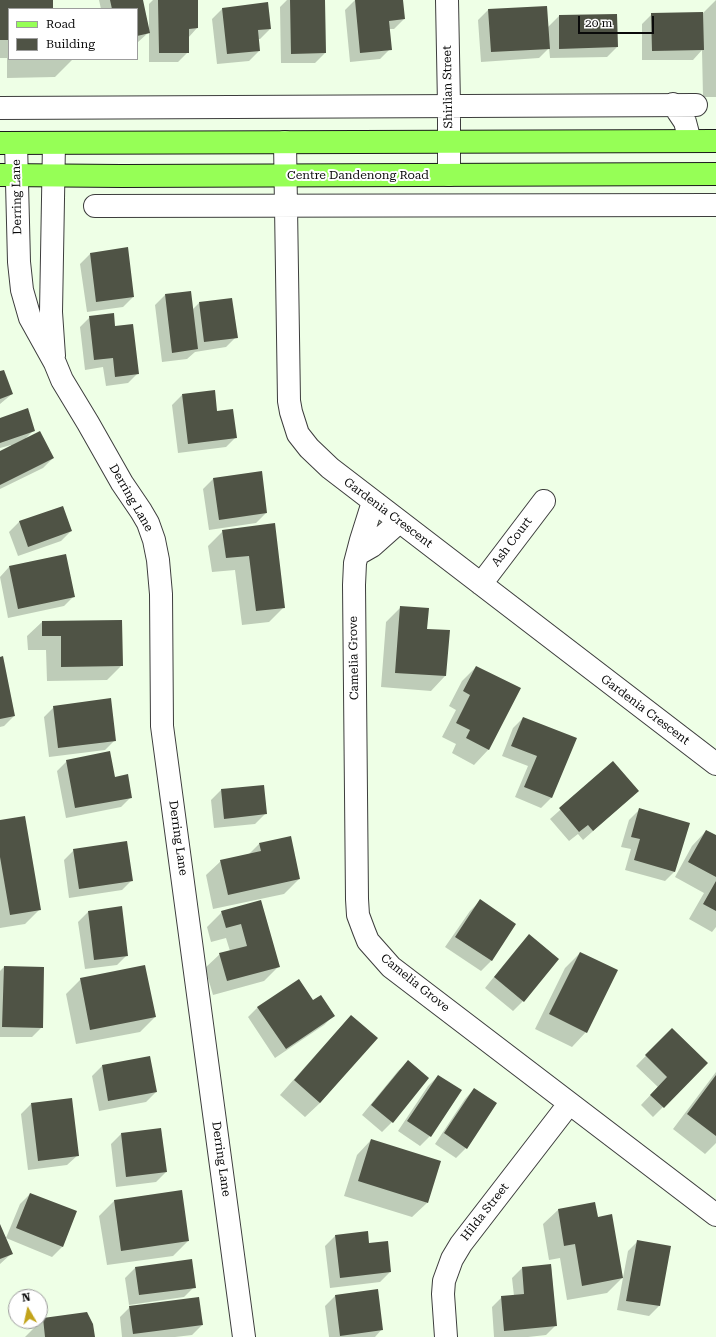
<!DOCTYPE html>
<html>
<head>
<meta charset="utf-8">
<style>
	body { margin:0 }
	#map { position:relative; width:716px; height:1337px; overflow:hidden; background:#eeffe6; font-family:"Roboto Serif",serif }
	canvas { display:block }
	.legend { position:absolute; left:8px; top:8px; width:130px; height:52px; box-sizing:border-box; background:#fff; border:1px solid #9d9d9d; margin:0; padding:5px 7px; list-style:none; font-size:12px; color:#0a0a0a }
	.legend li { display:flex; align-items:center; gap:8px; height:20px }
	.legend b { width:20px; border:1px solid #9d9d9d }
	.north { position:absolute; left:8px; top:1289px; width:40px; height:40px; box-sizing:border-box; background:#fff; border:1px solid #9d9d9d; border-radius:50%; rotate:351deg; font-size:11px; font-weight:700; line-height:16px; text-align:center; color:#0a0a0a }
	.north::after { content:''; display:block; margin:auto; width:14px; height:18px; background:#c2a31a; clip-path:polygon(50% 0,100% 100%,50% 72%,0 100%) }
	.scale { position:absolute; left:578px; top:16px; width:76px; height:18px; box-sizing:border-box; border:2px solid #0a0a0a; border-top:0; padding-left:5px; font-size:12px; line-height:14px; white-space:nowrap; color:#0a0a0a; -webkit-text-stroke:3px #fff; paint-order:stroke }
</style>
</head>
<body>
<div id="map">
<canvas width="716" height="1337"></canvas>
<ul class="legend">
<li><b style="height:5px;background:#96ff56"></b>Road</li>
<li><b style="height:11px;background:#4f5345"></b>Building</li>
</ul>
<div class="north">N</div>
<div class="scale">20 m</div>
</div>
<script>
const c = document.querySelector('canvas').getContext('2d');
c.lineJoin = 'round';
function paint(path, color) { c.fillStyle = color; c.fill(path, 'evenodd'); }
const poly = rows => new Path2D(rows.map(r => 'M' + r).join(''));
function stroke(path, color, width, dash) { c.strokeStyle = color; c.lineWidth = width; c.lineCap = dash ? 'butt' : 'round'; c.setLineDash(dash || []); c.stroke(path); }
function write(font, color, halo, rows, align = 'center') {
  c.font = font + ' "Roboto Serif",serif'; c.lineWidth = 4; c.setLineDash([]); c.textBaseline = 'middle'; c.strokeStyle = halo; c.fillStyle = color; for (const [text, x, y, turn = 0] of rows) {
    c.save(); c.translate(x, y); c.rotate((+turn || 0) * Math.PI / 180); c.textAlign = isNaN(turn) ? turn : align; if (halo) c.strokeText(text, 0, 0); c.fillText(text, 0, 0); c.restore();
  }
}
paint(poly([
	[0,0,52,0,52,9,9,9,9,59,73,59,55,77,7,78,7,58,0,58],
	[99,0,142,0,149,30,149,4,153,0,197,0,197,28,188,38,188,52,178,62,149,62,149,32,137,43,137,9,101,9],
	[287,0,324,0,325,53,315,63,281,63,280,7],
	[355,0,402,0,404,19,394,29,389,29,390,49,380,59,350,62,345,10],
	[716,0,716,97,703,97,702,50,693,60,642,60,642,24,652,14,703,13],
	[222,9,270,29,260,39,258,39,259,51,249,61,217,64,212,19],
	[488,10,548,27,559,16,617,47,607,57,550,58,549,48,539,58,481,62,478,20],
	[127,248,133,297,123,307,87,312,80,264,90,254],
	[190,292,192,310,199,303,236,337,226,347,195,352,187,359,162,362,155,305,165,295],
	[90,317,115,327,138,373,128,383,106,386,103,367,85,370,80,327],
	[0,372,12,394,0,404],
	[182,395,236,437,226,447,178,453,172,405],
	[0,419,34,430,26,438,53,458,43,468,0,489,0,452,11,446,11,445,0,448],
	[261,472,266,513,256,523,209,530,203,489,213,479],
	[63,507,71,531,61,541,18,556,9,532,19,522],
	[274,525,284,607,269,622,242,625,235,570,212,572,208,546,223,531],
	[9,567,74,596,64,606,8,618,0,577],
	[401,607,426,630,445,676,431,691,381,687,386,622],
	[42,622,122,665,107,680,47,681,46,650,28,650,27,636],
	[0,658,14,716,4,726,0,727],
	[476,667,519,688,488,750,474,765,452,753,456,744,442,737,456,710,449,706,462,681],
	[54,707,115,740,105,750,49,757,44,717],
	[523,718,575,739,551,798,541,808,515,797,528,766,502,756,513,728],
	[67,761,114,778,131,797,121,807,66,818,57,771],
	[613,763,638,791,583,840,578,834,569,841,550,819],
	[221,790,265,814,255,824,214,828,211,800],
	[639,810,675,871,665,881,625,870,631,849,621,847,629,820],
	[0,821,40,909,25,924,0,928],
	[706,831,716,836,716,927,712,932,689,919,704,893,675,877,692,846],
	[259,844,299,879,284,894,213,909,206,875,221,861,248,855],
	[74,850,132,880,122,890,69,898,64,860],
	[480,901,515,924,491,961,481,971,445,947,470,911],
	[261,902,279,966,264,981,213,995,205,968,220,954,230,951,226,938,211,942,207,927,222,912],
	[88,912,127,955,117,965,85,969,78,922],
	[529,936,523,1001,513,1011,485,988,519,946],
	[580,953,586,1032,572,1047,535,1029,565,968],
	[4,967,42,1027,32,1037,0,1037,0,971],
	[81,979,155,1017,140,1032,76,1044,66,994],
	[313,1002,334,1015,324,1025,275,1058,248,1017,258,1007],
	[351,1016,376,1038,320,1103,305,1117,280,1095,337,1031],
	[672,1029,707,1063,653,1117,641,1105,658,1087,636,1066],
	[149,1057,156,1092,146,1102,99,1111,92,1076,102,1066],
	[408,1062,392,1122,382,1132,362,1115,398,1071],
	[716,1072,716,1143,705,1154,673,1129],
	[438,1076,430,1136,420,1146,398,1131,428,1086],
	[474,1089,466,1148,456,1158,435,1144,465,1099],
	[31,1104,78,1155,67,1165,28,1170,21,1114],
	[161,1129,166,1172,156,1182,116,1187,111,1144,121,1134],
	[371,1140,427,1203,412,1217,344,1196,357,1155],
	[181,1191,188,1241,173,1256,107,1265,99,1216,114,1201],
	[30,1194,76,1212,62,1247,52,1257,6,1238,20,1204],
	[594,1203,597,1218,622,1278,607,1293,567,1300,560,1258,549,1260,543,1224,558,1210],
	[0,1227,11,1254,0,1264],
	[335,1236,368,1244,390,1272,380,1282,330,1288,325,1246],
	[638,1241,659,1306,649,1316,617,1310,628,1251],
	[191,1260,194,1287,184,1297,129,1305,125,1278,135,1268],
	[551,1265,556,1325,546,1335,528,1337,494,1337,492,1307,502,1297,514,1296,512,1278,522,1268],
	[377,1291,382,1329,375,1337,329,1337,325,1306,335,1296],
	[130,1307,202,1325,192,1335,175,1337,122,1337,120,1317],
	[86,1314,94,1337,25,1337,43,1319]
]), '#0003');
paint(poly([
	[0,0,53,0,53,9,9,9,9,40,0,40],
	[110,0,143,0,150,33,137,36,137,9,112,9],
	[158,0,198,0,198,28,189,29,189,53,159,53],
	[290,0,325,0,326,53,291,54],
	[355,0,403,0,405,19,389,21,392,50,360,53],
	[268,2,271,29,258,30,260,51,227,54,222,8],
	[547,6,550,49,491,52,488,9],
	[703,12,704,50,652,51,651,13],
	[617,14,618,47,559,49,559,15],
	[128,247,134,297,96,302,90,253],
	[191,291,198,349,172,353,165,294],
	[232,298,238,338,204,342,199,302],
	[114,313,115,326,133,324,139,374,115,377,113,358,94,360,89,316],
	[4,370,13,394,0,399,0,371],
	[215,390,217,411,233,409,237,438,188,444,182,394],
	[28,408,35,431,0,443,0,418],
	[40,431,54,458,0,485,0,451],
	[262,471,267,513,219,520,213,478],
	[63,506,72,531,28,547,19,521],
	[275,523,285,608,256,611,249,556,226,558,222,530],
	[66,554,75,597,18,609,9,566],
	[400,606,429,608,427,629,450,630,446,676,395,673],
	[122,620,123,666,61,667,61,636,42,636,42,621],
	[3,656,15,716,0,719,0,657],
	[476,666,521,688,489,750,466,738,470,730,456,723,470,695,463,691],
	[111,698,116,741,58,748,53,706],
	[523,717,577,738,552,798,524,787,537,756,511,746],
	[110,751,115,777,128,774,132,798,75,808,66,760],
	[613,761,639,791,593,831,588,825,579,832,559,808],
	[264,785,267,814,224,819,221,789],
	[639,808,690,823,675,872,634,860,640,839,631,837],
	[25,816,41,910,10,915,0,857,0,820],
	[706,830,716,835,716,877,688,862],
	[291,836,300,879,228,895,220,860,261,851,259,843],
	[127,841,133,881,79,889,73,849],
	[716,881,716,911,703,904],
	[480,899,516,924,492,961,455,937],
	[261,900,280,967,227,981,219,953,247,946,241,924,226,928,221,911],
	[122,906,128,956,94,960,88,911],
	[529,934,559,959,524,1002,494,977],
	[580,952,618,970,587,1033,549,1014],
	[145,965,156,1017,90,1030,80,978],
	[4,966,44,967,43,1028,2,1027],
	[299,979,313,1000,321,995,335,1016,286,1049,257,1007],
	[351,1015,378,1038,320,1103,294,1080],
	[672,1028,708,1063,664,1108,650,1095,667,1077,645,1055],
	[150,1056,157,1092,108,1101,102,1065],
	[408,1060,429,1078,393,1123,371,1105],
	[438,1075,462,1090,431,1137,407,1121],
	[716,1075,716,1136,687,1114],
	[474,1088,497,1103,467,1149,444,1133],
	[72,1098,79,1156,38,1161,31,1103],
	[161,1128,167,1172,126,1177,121,1133],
	[371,1139,441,1161,428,1203,358,1181],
	[182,1190,189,1241,121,1251,114,1200],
	[30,1193,77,1211,63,1247,16,1228],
	[595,1202,598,1217,612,1214,623,1278,582,1286,575,1244,564,1246,558,1209],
	[0,1224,13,1254,0,1259],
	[368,1231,369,1243,388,1241,391,1272,340,1278,335,1235],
	[637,1240,671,1246,660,1306,626,1301],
	[192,1259,196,1288,139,1295,135,1267],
	[551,1264,557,1326,504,1331,501,1296,524,1294,522,1267],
	[378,1289,383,1330,340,1336,335,1295],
	[199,1297,203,1325,133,1334,129,1306],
	[87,1312,93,1324,95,1337,45,1337,43,1318]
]), '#4f5345');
const minor = poly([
	[447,0,449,105,449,175],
	[673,104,685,122,690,141],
	[0,108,696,105],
	[285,142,289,401,291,412,298,434,309,448,330,468,716,764],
	[16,143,19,262,22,290,30,318,55,363,62,380,88,423,122,483,141,511,148,523,154,540,158,560,161,594,162,726,244,1337],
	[54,143,51,312,54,356],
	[95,206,716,205],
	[373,502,361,540,355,563,354,585,357,899,358,915,364,931,368,941,391,967,716,1215],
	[358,554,372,546,399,522],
	[481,584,544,501],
	[446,1337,443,1294,444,1281,452,1259,461,1244,569,1104]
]);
const primary = poly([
	[0,143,716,141],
	[0,175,122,176,716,174]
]);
stroke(minor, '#3d3d3d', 24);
stroke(primary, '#1b1b1b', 24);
stroke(minor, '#fff', 22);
stroke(primary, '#96ff56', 22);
write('12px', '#0a0a0a', '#fff', [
	["Shirlian Street",448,87,-91],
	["Centre Dandenong Road",358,175],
	["Derring Lane",17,197,-91],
	["Derring Lane",131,498,60],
	["Gardenia Crescent",388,513,37],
	["Ash Court",512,542,-53],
	["Camelia Grove",354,658,-91],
	["Gardenia Crescent",645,710,37],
	["Derring Lane",178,838,82],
	["Camelia Grove",415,983,39],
	["Derring Lane",221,1159,82],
	["Hilda Street",485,1212,-52]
]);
</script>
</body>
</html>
